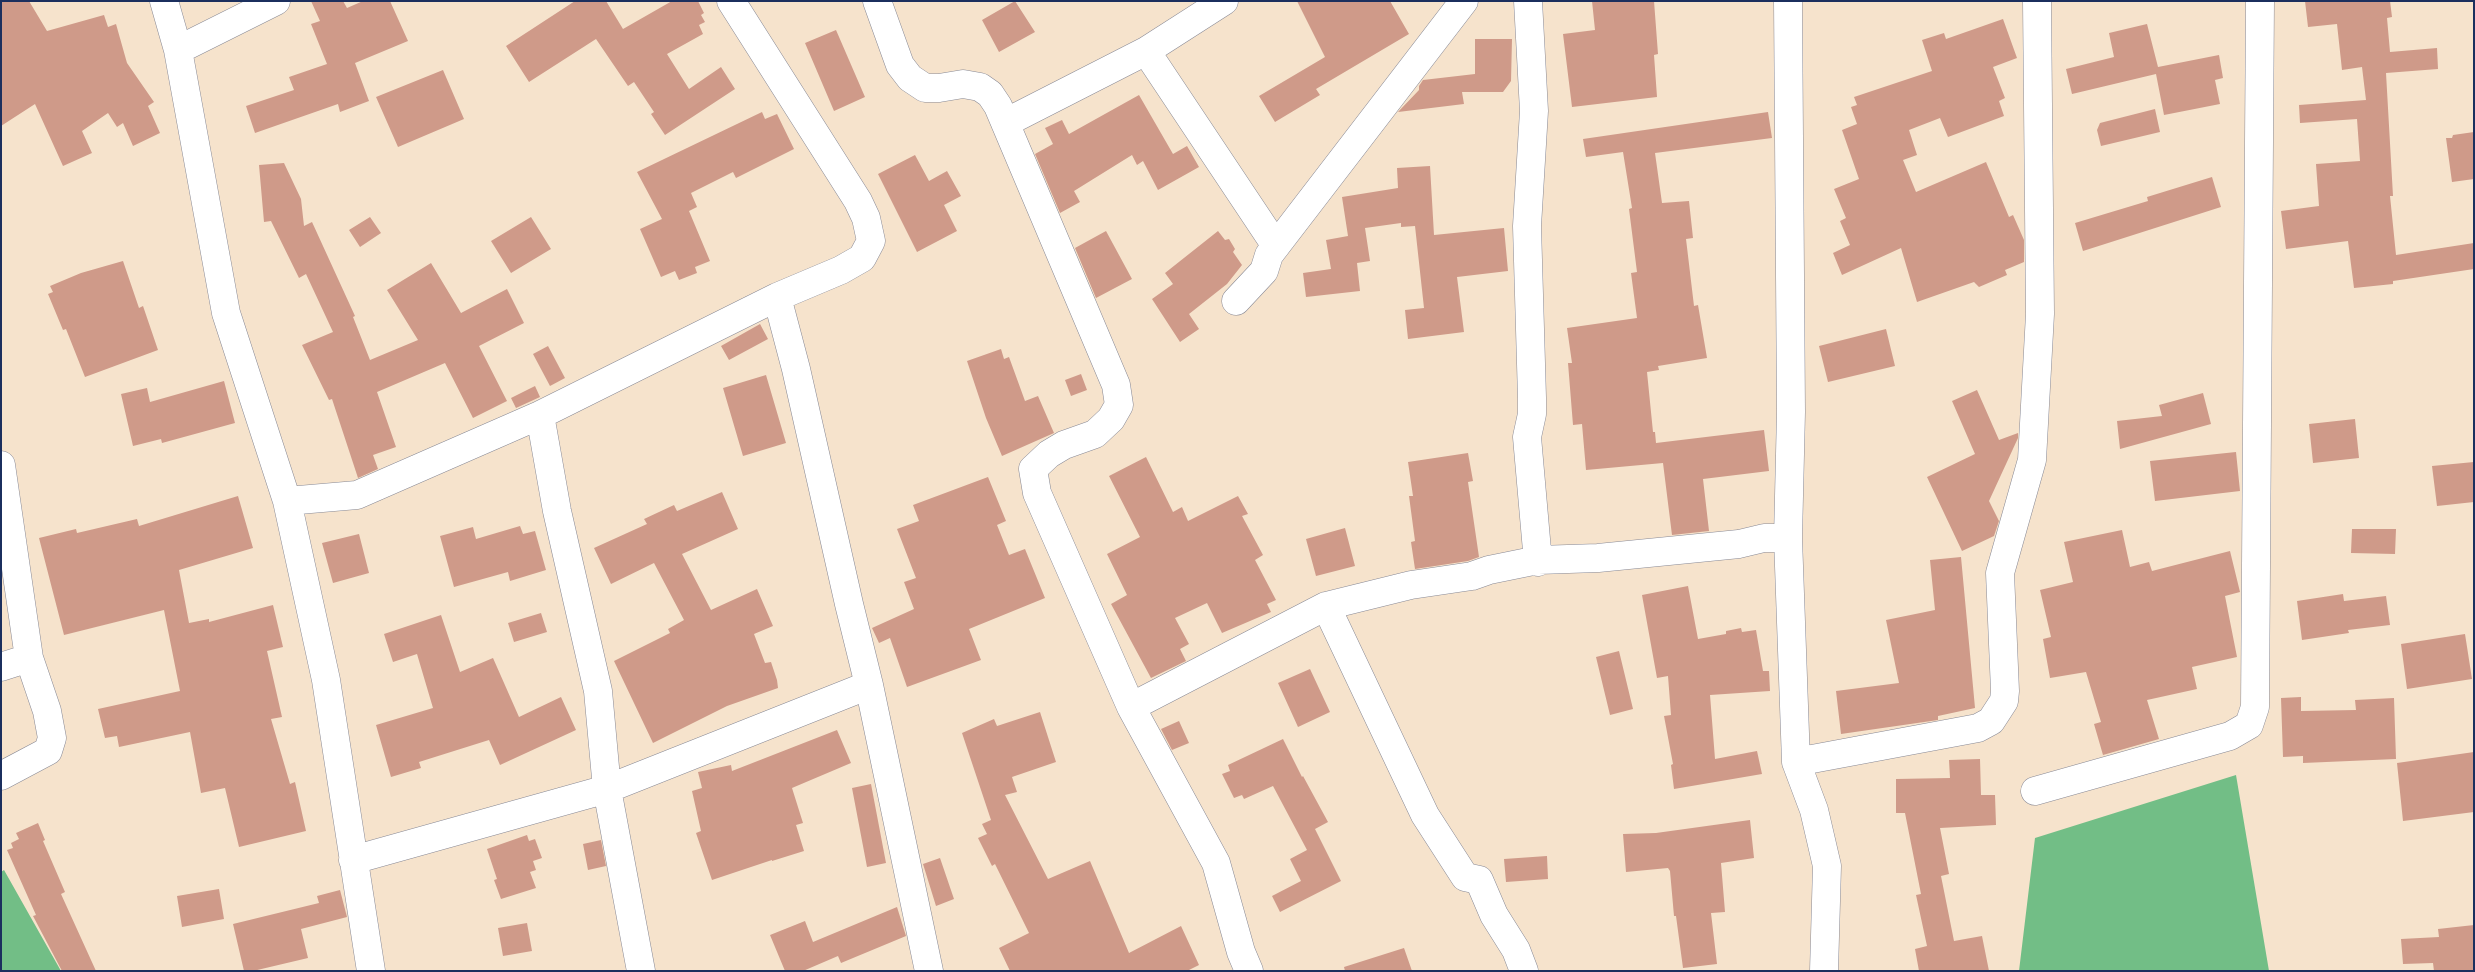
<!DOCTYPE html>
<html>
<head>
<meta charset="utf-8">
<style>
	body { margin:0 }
	#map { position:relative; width:2475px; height:972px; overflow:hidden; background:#f6e3cc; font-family:Dekko,sans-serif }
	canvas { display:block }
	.frame { position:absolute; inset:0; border:2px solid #1b2f5e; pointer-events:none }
</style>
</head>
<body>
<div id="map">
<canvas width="2475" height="972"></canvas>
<div class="frame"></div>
</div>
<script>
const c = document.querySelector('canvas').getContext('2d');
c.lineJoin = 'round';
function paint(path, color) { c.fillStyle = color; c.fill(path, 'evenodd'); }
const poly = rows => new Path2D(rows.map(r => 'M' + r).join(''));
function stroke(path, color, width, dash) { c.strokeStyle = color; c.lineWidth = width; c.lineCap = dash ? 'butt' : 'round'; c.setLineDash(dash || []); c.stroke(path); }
paint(poly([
	[2236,775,2269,971,2019,971,2035,838],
	[4,870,61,971,1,971,1,872]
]), '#72be86');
paint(poly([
	[1,1,29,1,47,31,104,15,108,27,116,24,127,63,154,102,148,106,160,133,133,146,123,123,117,127,108,113,82,131,92,153,63,166,35,104,1,126],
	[311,1,343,1,347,8,363,1,390,1,408,41,355,63,369,101,340,112,338,104,255,133,246,106,294,90,289,77,327,64,311,24,320,21],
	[575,1,606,1,623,29,672,1,698,1,704,13,701,15,705,22,699,25,703,34,667,54,689,89,721,67,735,89,665,135,651,114,654,112,634,82,628,86,596,39,529,82,506,46],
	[1015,1,1035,32,999,52,982,20],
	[1297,1,1390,1,1409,34,1316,89,1320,95,1275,122,1259,96,1325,57],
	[1592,1,1654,1,1658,54,1654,55,1657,97,1572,107,1563,34,1595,30],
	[2305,1,2390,1,2392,17,2387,18,2390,52,2437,48,2438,69,2386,73,2393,196,2390,196,2396,255,2474,243,2474,269,2393,281,2393,284,2354,288,2348,241,2286,249,2281,211,2319,206,2316,164,2360,161,2357,119,2300,123,2299,105,2366,100,2362,67,2342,70,2337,24,2308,27],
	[2003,19,2017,58,1993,67,2005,98,1999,101,2004,116,1948,137,1940,118,1909,130,1917,155,1903,160,1916,192,1986,162,2009,217,2013,215,2024,240,2024,262,2005,270,2007,275,1979,287,1974,282,1917,302,1901,248,1842,275,1833,253,1850,245,1840,221,1846,218,1834,189,1859,179,1842,130,1857,124,1851,107,1857,105,1854,97,1932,71,1922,40,1944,33,1946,39],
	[2147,24,2158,67,2219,55,2223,78,2215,80,2220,104,2164,115,2156,74,2072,94,2066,69,2114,57,2109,33],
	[836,30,865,97,834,111,805,43],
	[1475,39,1512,39,1511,81,1503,92,1462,92,1464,104,1398,112,1419,90,1419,86,1423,80,1475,74],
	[443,70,464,119,398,147,376,97],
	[1139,95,1173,154,1187,146,1199,167,1158,190,1143,161,1137,165,1132,155,1074,191,1080,202,1060,213,1035,154,1053,144,1045,128,1062,120,1069,134],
	[2155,109,2160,132,2101,146,2097,130,2100,123],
	[762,112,765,119,777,114,794,149,736,178,733,172,691,193,697,207,689,211,710,261,695,267,697,273,679,280,675,271,661,277,640,229,662,219,637,172],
	[1768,112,1772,138,1655,153,1662,203,1689,201,1693,238,1686,239,1694,306,1698,305,1707,358,1658,366,1659,370,1647,372,1653,432,1655,432,1656,443,1764,430,1769,471,1703,479,1709,531,1672,535,1663,463,1586,470,1582,424,1573,425,1568,363,1572,363,1567,328,1637,318,1631,273,1637,272,1629,209,1632,208,1623,152,1586,157,1583,139],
	[2474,132,2474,179,2452,182,2446,138,2452,138,2453,135],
	[915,155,929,181,947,171,961,196,944,205,957,231,917,252,878,174],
	[284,163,301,199,304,226,312,222,355,316,353,317,370,360,418,340,387,290,431,263,461,313,507,289,524,323,479,346,507,401,473,418,445,363,377,392,396,447,373,455,378,469,358,478,332,399,329,400,302,345,333,332,306,274,299,278,271,221,264,222,259,165],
	[1430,166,1434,235,1504,228,1508,271,1457,277,1464,332,1408,339,1405,310,1424,308,1415,226,1401,227,1401,223,1365,228,1370,261,1357,263,1360,291,1306,297,1303,273,1331,269,1326,240,1348,236,1342,197,1398,188,1397,168],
	[2212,177,2221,207,2083,251,2075,223,2148,201,2147,197],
	[370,217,381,233,360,247,349,230],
	[531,217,551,249,511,273,491,241],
	[1106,231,1132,279,1096,298,1075,248],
	[1218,231,1225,240,1229,239,1235,249,1233,252,1242,265,1227,284,1189,314,1199,329,1180,342,1152,299,1173,284,1165,273],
	[123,261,139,308,143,306,158,350,85,377,66,329,63,330,48,294,53,292,50,286,81,273],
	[760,324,768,339,729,360,721,346],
	[1886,329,1895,366,1828,382,1819,346],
	[548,346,565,378,550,386,533,354],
	[1001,349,1004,359,1009,357,1025,401,1038,396,1054,433,1002,456,986,418,967,361],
	[1081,374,1087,390,1071,396,1065,380],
	[766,375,786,443,743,456,723,388],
	[224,381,235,423,162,443,161,439,133,446,121,394,147,388,150,402],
	[535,386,540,397,516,408,511,398],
	[1977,390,1999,440,2018,433,2018,438,1989,501,1999,521,1994,536,1962,551,1927,477,1975,454,1952,401],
	[2203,393,2211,424,2120,449,2117,421,2162,416,2159,405],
	[2355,419,2359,458,2313,463,2309,424],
	[2236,452,2240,491,2155,501,2150,461],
	[1468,453,1473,481,1468,482,1479,557,1468,561,1415,569,1411,542,1415,541,1409,496,1413,496,1408,462],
	[1146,457,1173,512,1182,507,1188,521,1238,496,1248,514,1242,516,1263,555,1255,560,1276,600,1267,604,1271,612,1222,633,1207,603,1175,618,1189,644,1180,649,1186,661,1151,678,1111,604,1127,595,1107,554,1140,537,1109,476],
	[2474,462,2474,502,2437,506,2432,466],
	[988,477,1006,521,997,525,1009,555,1025,549,1045,598,969,629,981,660,907,687,890,638,879,643,872,628,914,609,904,582,916,578,897,529,919,521,913,505],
	[722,492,738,529,682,554,711,610,757,589,773,626,754,634,765,663,771,662,777,680,778,688,727,706,653,743,614,661,670,633,668,629,684,620,654,563,611,584,594,548,647,524,644,519,674,505,677,511],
	[238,496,253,548,179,570,189,623,209,619,209,622,273,605,283,647,267,651,282,717,271,719,290,784,295,782,306,831,239,847,225,788,201,793,190,732,119,747,117,736,105,738,98,709,180,691,164,610,64,635,39,538,76,529,77,533,137,519,139,526],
	[520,526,523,534,535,531,546,570,510,581,508,572,454,587,440,536,473,527,476,539],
	[1345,528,1355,566,1316,576,1306,539],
	[2352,529,2396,529,2395,554,2351,553],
	[2122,530,2130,567,2149,562,2152,571,2230,551,2240,592,2225,596,2237,657,2192,667,2197,689,2147,700,2159,739,2103,755,2094,724,2101,722,2086,672,2050,678,2043,639,2051,637,2040,590,2073,582,2064,542],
	[359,534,369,573,333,583,322,543],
	[1961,557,1975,708,1938,716,1938,720,1841,734,1836,691,1899,683,1886,620,1935,610,1930,560],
	[1688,586,1698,639,1726,634,1726,631,1741,628,1742,632,1756,630,1763,671,1769,671,1770,691,1710,695,1715,759,1757,751,1762,774,1674,789,1671,765,1673,764,1664,716,1671,715,1668,676,1657,678,1642,595],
	[2343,594,2344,601,2386,596,2390,625,2348,630,2349,633,2302,640,2297,601],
	[541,613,547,632,514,642,508,623],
	[441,615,460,672,493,658,519,717,561,697,576,730,500,765,489,740,419,762,421,768,391,777,376,725,433,708,417,654,393,662,384,634],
	[2465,634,2472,679,2407,689,2401,644],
	[1619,651,1633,709,1610,715,1596,657],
	[1310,669,1330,712,1298,727,1278,683],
	[2301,697,2301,711,2356,710,2355,700,2394,698,2396,759,2303,763,2303,756,2283,757,2281,698],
	[1040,712,1056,762,1012,777,1017,792,1005,795,1048,879,1090,861,1129,953,1181,926,1199,965,1187,971,1010,971,999,948,1029,933,995,864,992,866,978,838,987,834,982,824,991,820,962,733,994,719,997,726],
	[1179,721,1189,743,1172,750,1161,729],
	[837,730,851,763,792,788,803,823,796,825,804,851,772,861,772,860,712,880,696,833,701,831,692,791,702,788,698,772,731,765,732,771],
	[1283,739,1302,777,1303,776,1328,822,1315,829,1341,881,1280,912,1272,896,1301,881,1290,859,1307,850,1273,786,1244,799,1242,795,1234,798,1222,774,1230,771,1228,765],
	[2474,752,2474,812,2403,821,2397,763],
	[1980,759,1981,795,1995,795,1996,825,1940,828,1949,874,1941,876,1954,941,1982,936,1989,971,1919,971,1915,949,1927,946,1916,895,1921,894,1905,813,1896,813,1896,779,1950,778,1949,760],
	[871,784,886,863,867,867,852,788],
	[1750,820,1754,858,1721,863,1725,912,1711,913,1717,964,1683,968,1676,916,1674,916,1670,871,1668,868,1626,872,1623,834,1656,833],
	[38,823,45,840,43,841,65,892,61,894,96,971,62,971,33,916,36,915,7,850,13,848,11,843,19,839,16,833],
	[527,835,529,841,535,839,542,858,533,861,536,870,530,872,536,888,501,899,494,880,497,879,487,849],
	[601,840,606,866,588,870,583,844],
	[1547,856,1548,879,1506,882,1504,859],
	[940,858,954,899,936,906,923,864],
	[219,889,224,919,182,927,177,896],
	[340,890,347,917,301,929,308,958,253,971,244,971,233,924,319,903,317,896],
	[897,907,906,936,841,963,838,956,803,971,785,971,770,935,805,921,813,942],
	[527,923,532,951,503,956,498,928],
	[2474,925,2474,971,2434,971,2433,963,2403,964,2401,939,2439,937,2438,929],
	[1404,948,1412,971,1345,971,1344,967]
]), '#cf9a89');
const minor = poly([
	[164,1,178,50,226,313,287,501,326,680,371,971],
	[877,1,900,65,910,78,925,88,939,88,963,84,980,87,990,94,998,106,1116,385,1119,405,1111,419,1095,434,1064,445,1049,454,1033,469,1037,493,1131,707,1216,863,1241,952,1249,971],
	[1528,1,1534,111,1527,226,1532,398,1532,414,1527,437,1538,562],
	[1788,1,1791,412,1788,538,1796,762,1814,810,1827,866,1824,971],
	[178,50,276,1],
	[1146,51,1276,246],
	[1005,123,1146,51,1224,1],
	[777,297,796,369,849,604,869,685,929,971],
	[1236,301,1264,271,1269,255,1464,1],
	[540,415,557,511,598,691,607,789,641,971],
	[1,465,29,658,47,711,52,738,48,751,1,776],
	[287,501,357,495,540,415,777,297,841,270,862,258,871,241,866,218,858,201,731,1],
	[1326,606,1425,815,1465,877,1479,880,1494,915,1516,950,1524,971],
	[1,667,29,658],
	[1131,707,1326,606,1411,585,1472,576,1489,570,1538,560,1598,558,1739,544,1764,538,1788,538],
	[1796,762,1978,728,1991,721,2004,701,2005,691,2000,573,2032,460,2040,314,2037,1],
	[2035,791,2230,736,2249,725,2255,707,2260,1],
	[353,860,607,789,869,685]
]);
stroke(minor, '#888995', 29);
stroke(minor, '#fff', 28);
</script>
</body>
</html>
